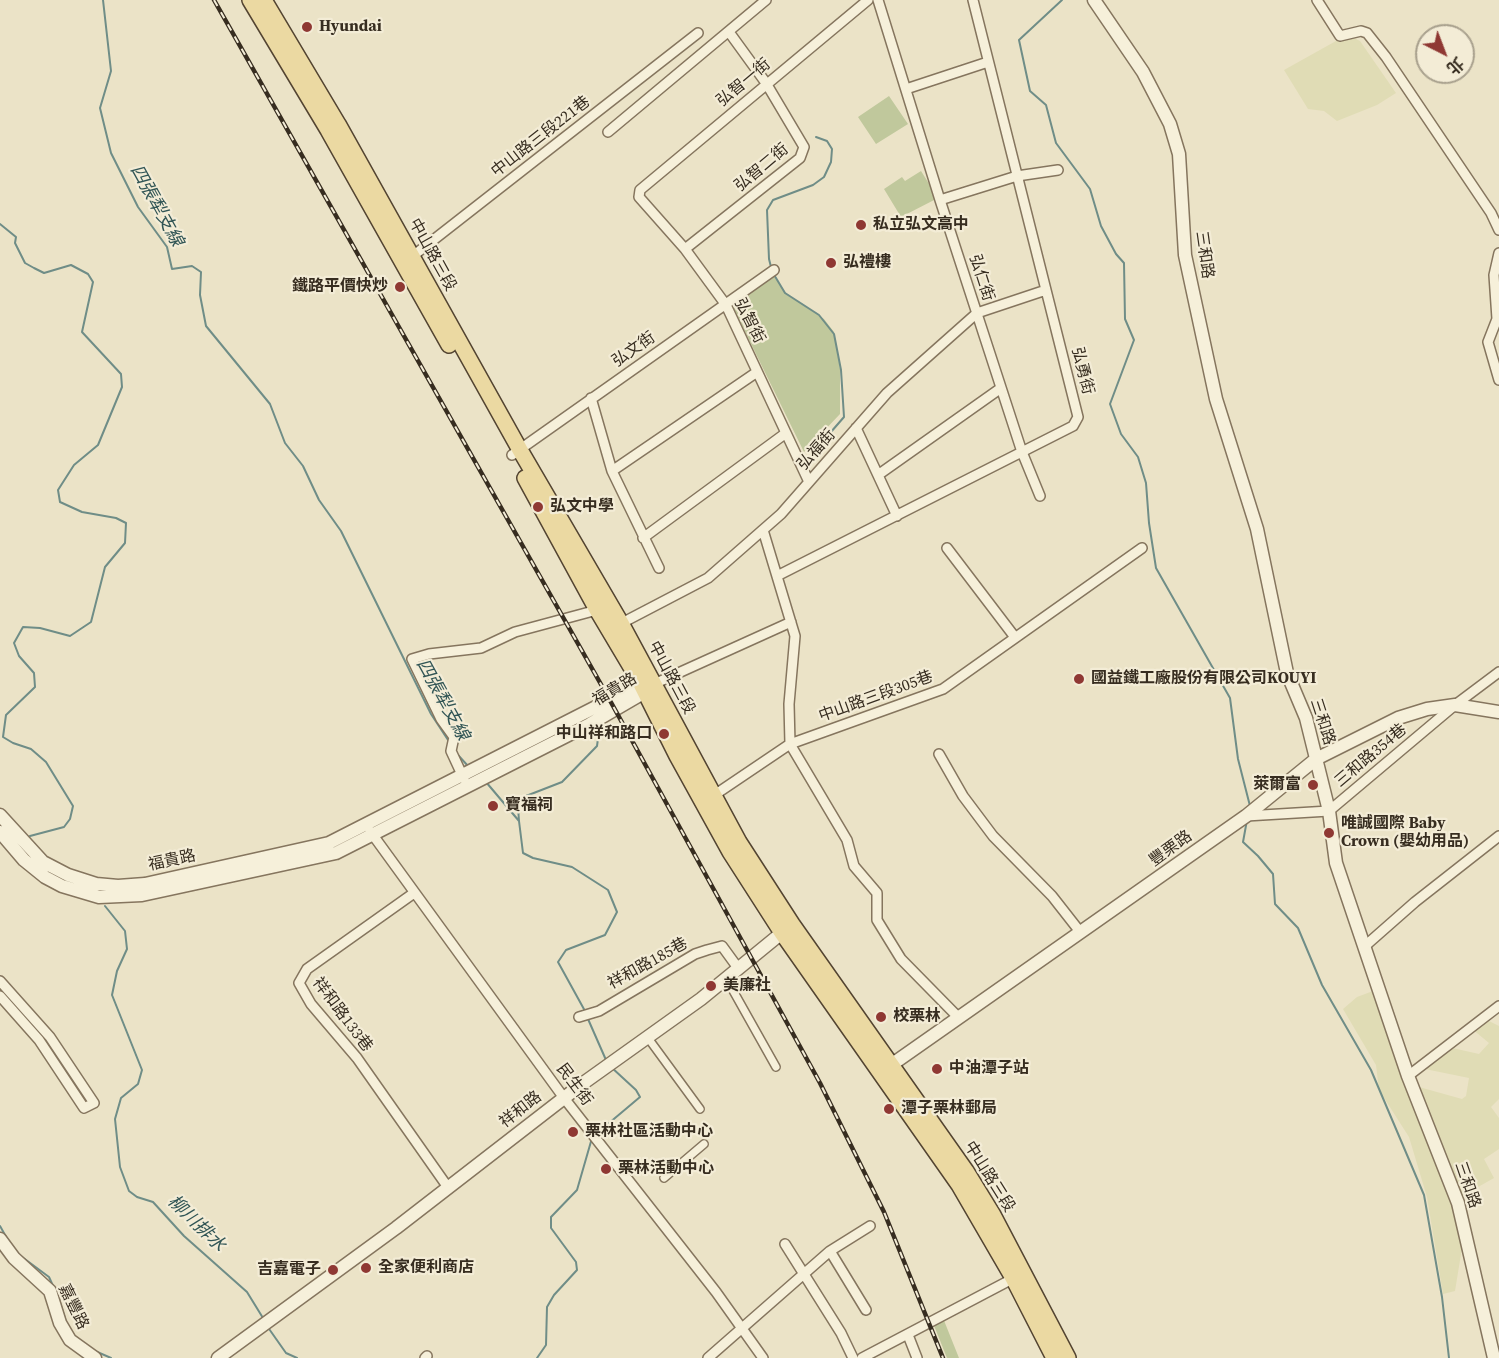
<!DOCTYPE html>
<html>
<head>
<meta charset="utf-8">
<style>
	body { margin:0 }
	#map { position:relative; width:1499px; height:1358px; overflow:hidden; background:#ebe3c7; font-family:"Source Serif 4","Noto Sans TC",serif }
	canvas { display:block }
	.north { position:absolute; left:1415px; top:24px; width:60px; height:60px; box-sizing:border-box; background:#f3ecd6; border:2px solid #a8a08d; border-radius:50%; rotate:138deg; font-size:16px; font-weight:700; line-height:24px; text-align:center; color:#372d20 }
	.north::after { content:''; display:block; margin:auto; width:21px; height:27px; background:#8f3833; clip-path:polygon(50% 0,100% 100%,50% 72%,0 100%) }
</style>
</head>
<body>
<div id="map">
<canvas width="1499" height="1358"></canvas>
<div class="north">北</div>
</div>
<script>
const c = document.querySelector('canvas').getContext('2d');
c.lineJoin = 'round';
function paint(path, color) { c.fillStyle = color; c.fill(path, 'evenodd'); }
const poly = rows => new Path2D(rows.map(r => 'M' + r).join(''));
function stroke(path, color, width, dash) { c.strokeStyle = color; c.lineWidth = width; c.lineCap = dash ? 'butt' : 'round'; c.setLineDash(dash || []); c.stroke(path); }
function write(font, color, halo, rows, align = 'center') {
  c.font = font + ' "Source Serif 4","Noto Sans TC",serif'; c.lineWidth = 4.5; c.setLineDash([]); c.textBaseline = 'middle'; c.strokeStyle = halo; c.fillStyle = color; for (const [text, x, y, turn = 0] of rows) {
    c.save(); c.translate(x, y); c.rotate((+turn || 0) * Math.PI / 180); c.textAlign = isNaN(turn) ? turn : align; if (halo) c.strokeText(text, 0, 0); c.fillText(text, 0, 0); c.restore();
  }
}
paint(poly([
	[1354,38,1360,41,1396,93,1377,105,1337,121,1324,111,1308,109,1284,70,1336,41],
	[1381,988,1456,1205,1462,1248,1455,1291,1443,1294,1427,1197,1409,1137,1379,1090,1376,1065,1343,1009,1357,997],
	[1485,1019,1499,1026,1499,1099,1491,1107,1499,1118,1499,1149,1484,1159,1494,1178,1462,1196,1419,1087,1462,1099,1466,1096,1469,1078,1420,1068,1448,1047,1479,1054,1489,1043,1471,1028]
]), '#e0dcb5');
paint(poly([
	[889,96,908,124,876,144,858,117],
	[921,171,938,198,901,217,884,189,902,177,905,181],
	[774,276,786,293,824,319,834,332,840,369,840,414,804,452,732,305],
	[943,1318,959,1358,947,1358,933,1323]
]), '#c0c89c');
const water = poly([
	[8,992,26,1011,86,1094,80,1097,4,996,8,992]
]);
paint(water, '#a8bfba');
stroke(water, '#6f8d87', 1.5);
stroke(poly([
	[103,0,111,71,100,108,111,153,138,207,167,247,172,269,192,266,201,272,200,295,206,326,270,404,285,443,303,466,319,500,341,531,431,714,450,743],
	[1062,0,1019,40,1030,91,1046,105,1056,143,1090,189,1101,226,1116,254,1124,263,1125,319,1134,340,1110,404,1121,434,1138,457,1146,483,1149,523,1156,568,1230,698,1238,759,1250,806],
	[0,224,16,237,15,243,25,263,34,268,44,273,71,265,88,274,93,282,82,332,121,374,122,387,98,445,74,465,58,490,60,502,82,512,116,518,126,523,125,543,105,567,91,622,70,636,40,628,23,627,14,643,19,656,34,673,35,687,6,715,3,737,13,743,31,749,46,762,73,806,70,819,64,827,30,836],
	[771,267,769,259,767,210,773,200,813,185,824,177,831,162,832,149,827,141,816,137],
	[773,273,785,293,819,315,834,334,841,370,844,417,817,448],
	[458,755,468,766],
	[486,782,519,821,523,853,533,858,572,867,608,890,617,912,605,935,566,950,558,962,585,1011],
	[1247,820,1243,842,1258,856,1273,874,1275,904,1298,928,1322,985,1371,1070,1424,1195,1442,1297,1449,1358],
	[519,821,518,807,526,796,562,782,597,746,600,724],
	[105,906,125,931,127,949,117,971,112,995,142,1070,138,1084,121,1098,115,1119,120,1167,129,1191,137,1197,153,1202,184,1236,247,1292,263,1318],
	[588,1019,606,1060],
	[596,1134,640,1097,636,1090,611,1067],
	[0,1226,9,1242],
	[18,1254,49,1277,54,1288],
	[57,1293,67,1325],
	[267,1326,286,1353,297,1358],
	[95,1351,111,1358],
	[537,1358,546,1345,547,1307,554,1295,577,1270,576,1262,551,1228,551,1217,577,1190,592,1138]
]), '#6f8d87', 2);
const pedestrian = poly([
	[726,978,776,1067],
	[648,1038,700,1109],
	[664,1178,704,1144]
]);
const minor = poly([
	[878,0,940,200,1022,452,1040,496],
	[1317,0,1340,36,1361,31,1367,33,1386,57,1491,213,1499,230],
	[906,89,988,62],
	[608,132,766,0],
	[940,200,1017,176,1058,170],
	[685,249,800,158,804,147,766,83,729,32],
	[1499,253,1494,275,1497,319,1488,342,1499,380],
	[409,259,698,33],
	[591,398,612,471,659,568],
	[856,428,897,516],
	[512,455,774,270],
	[612,471,757,372],
	[878,475,1001,388],
	[809,482,726,305,685,249,639,197,640,190,868,0],
	[763,530,795,636,789,704,790,744,847,840,854,866,877,893,877,920,901,959,958,1017],
	[643,538,786,433],
	[947,548,1014,636],
	[777,576,1073,426,1078,417,973,0],
	[618,625,708,578,781,514,887,393,977,313,1046,290],
	[654,684,791,622],
	[939,754,963,796,993,836,1052,896,1081,933],
	[464,779,451,751,454,737,441,719,412,659,429,654,481,648,515,632,597,610],
	[710,798,790,744,943,689,1142,548],
	[1246,816,1329,811,1455,705,1499,672],
	[370,831,564,1098,716,1292,763,1358],
	[414,893,307,969,299,983,311,1004,357,1058,447,1186],
	[1365,946,1415,902,1499,836],
	[0,981,50,1037,94,1103,84,1108,39,1040,0,996],
	[579,1017,599,1011,695,954,707,950,722,946,738,968],
	[1408,1076,1499,1006],
	[785,1244,841,1333,853,1358],
	[830,1251,866,1310],
	[908,1335,917,1358],
	[425,1358,427,1356],
	[708,1358,830,1251,870,1226],
	[862,1358,1016,1277]
]);
const tertiary = poly([
	[1094,0,1143,72,1170,124,1179,154,1185,255,1216,399,1257,529,1287,673,1306,718,1329,811,1336,863,1408,1076,1458,1203,1494,1358],
	[0,815,43,862,68,875,96,884,118,886,145,884,329,843,641,684,650,684],
	[0,832,24,860,45,877,62,886,99,897,142,895,336,853,590,724,650,689],
	[884,1070,1246,816,1316,759,1398,718,1427,709,1455,705,1499,712],
	[0,1239,14,1258,50,1291,60,1323,70,1340,95,1358],
	[218,1358,396,1228,582,1084,701,999,789,927]
]);
const primary = poly([
	[250,0,328,130,449,345],
	[264,0,338,124,520,450,621,623,739,842,792,924,966,1171,993,1215,1068,1358],
	[525,478,597,610,641,684,677,756,730,852,782,933,959,1185,1013,1278,1054,1358]
]);
stroke(pedestrian, '#85755e', 10);
stroke(minor, '#85755e', 12);
stroke(tertiary, '#85755e', 15);
stroke(primary, '#534431', 18);
stroke(pedestrian, '#f6f0da', 7);
stroke(minor, '#f6f0da', 9);
stroke(tertiary, '#f6f0da', 12);
stroke(primary, '#ebd9a2', 15);
const rail = poly([
	[214,0,607,695,820,1083,884,1212,943,1358]
]);
stroke(rail, '#372d20', 4.5);
stroke(rail, '#f3ecd6', 2, [7]);
for (const [x, y, r, color] of [
	[307,27,6,"#8f3833"],
	[861,225,6,"#8f3833"],
	[831,263,6,"#8f3833"],
	[400,287,6,"#8f3833"],
	[538,507,6,"#8f3833"],
	[1079,679,6,"#8f3833"],
	[664,734,6,"#8f3833"],
	[1313,785,6,"#8f3833"],
	[493,806,6,"#8f3833"],
	[1329,833,6,"#8f3833"],
	[711,986,6,"#8f3833"],
	[881,1017,6,"#8f3833"],
	[937,1069,6,"#8f3833"],
	[889,1109,6,"#8f3833"],
	[573,1132,6,"#8f3833"],
	[606,1169,6,"#8f3833"],
	[366,1268,6,"#8f3833"],
	[333,1270,6,"#8f3833"]
]) { const dot = new Path2D(); dot.arc(x, y, r, 0, 2 * Math.PI); c.fillStyle = color; c.fill(dot); stroke(dot, '#f3ecd6', 2); }
write('bold 16px', '#372d20', '#f3ecd6', [
	["Hyundai",319,27],
	["私立弘文高中",873,225],
	["弘禮樓",843,263],
	["鐵路平價快炒",388,287,"right"],
	["弘文中學",550,507],
	["國益鐵工廠股份有限公司KOUYI",1091,679],
	["中山祥和路口",652,734,"right"],
	["萊爾富",1301,785,"right"],
	["寶福祠",505,806],
	["唯誠國際 Baby",1341,824],
	["Crown (嬰幼用品)",1341,842],
	["美廉社",723,986],
	["校栗林",893,1017],
	["中油潭子站",949,1069],
	["潭子栗林郵局",901,1109],
	["栗林社區活動中心",585,1132],
	["栗林活動中心",618,1169],
	["全家便利商店",378,1268],
	["吉嘉電子",321,1270,"right"]
], 'left');
write('16px', '#372d20', '#f3ecd6', [
	["弘智一街",744,83,-40],
	["中山路三段221巷",541,137,-38],
	["弘智二街",762,168,-40],
	["中山路三段",432,255,61],
	["三和路",1204,255,82],
	["弘仁街",981,278,72],
	["弘智街",749,321,63],
	["弘文街",634,350,-35],
	["弘勇街",1082,371,76],
	["弘福街",817,450,-49],
	["中山路三段",671,678,62],
	["福貴路",615,690,-31],
	["中山路三段305巷",876,697,-20],
	["三和路",1322,722,72],
	["三和路354巷",1371,756,-40],
	["豐栗路",1171,849,-36],
	["福貴路",172,861,-12],
	["祥和路185巷",648,964,-29],
	["祥和路133巷",342,1015,53],
	["民生街",574,1085,53],
	["祥和路",521,1110,-38],
	["中山路三段",989,1177,58],
	["三和路",1467,1185,71],
	["嘉豐路",73,1307,64]
]);
write('italic 18px', '#315555', '#f3ecd6', [
	["四張犁支線",156,206,61],
	["四張犁支線",442,700,61],
	["柳川排水",196,1224,44]
]);
</script>
</body>
</html>
